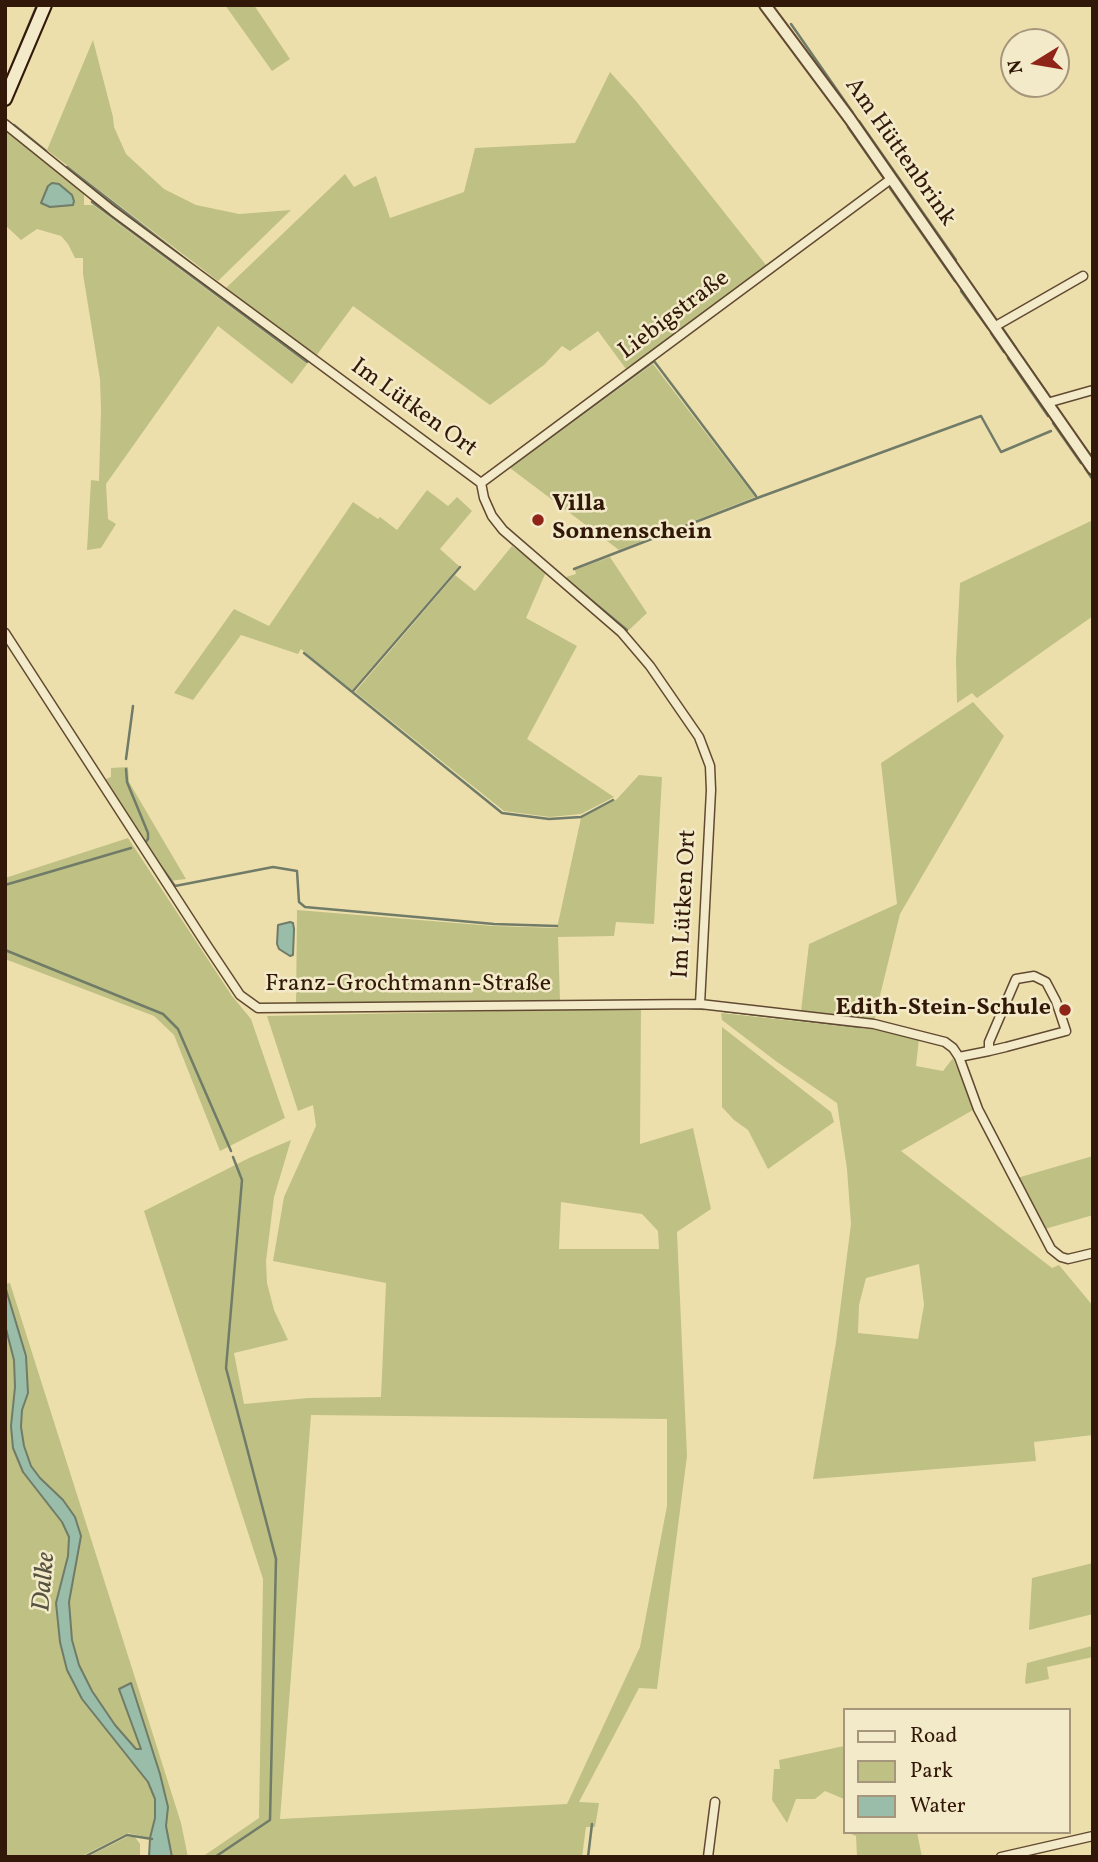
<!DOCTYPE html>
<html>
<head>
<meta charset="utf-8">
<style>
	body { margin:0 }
	#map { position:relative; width:1098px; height:1862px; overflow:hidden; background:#eddfac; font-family:Vollkorn,serif }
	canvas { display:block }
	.frame { position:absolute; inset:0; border:7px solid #321808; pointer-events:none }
	.legend { position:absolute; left:843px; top:1708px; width:228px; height:126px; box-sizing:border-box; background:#f3eac9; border:2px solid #a6967c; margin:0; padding:9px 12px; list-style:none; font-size:21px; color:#321808 }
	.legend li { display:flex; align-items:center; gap:14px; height:35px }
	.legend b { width:35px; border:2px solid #a6967c }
	.north { position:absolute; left:1000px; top:28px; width:70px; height:70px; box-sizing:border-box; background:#f3eac9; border:2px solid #a6967c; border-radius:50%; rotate:259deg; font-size:19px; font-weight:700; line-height:28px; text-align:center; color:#321808 }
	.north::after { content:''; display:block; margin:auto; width:24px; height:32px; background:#8f2418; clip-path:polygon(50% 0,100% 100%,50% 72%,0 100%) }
</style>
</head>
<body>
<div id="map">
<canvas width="1098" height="1862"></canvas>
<div class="frame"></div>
<ul class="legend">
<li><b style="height:9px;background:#f3eac9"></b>Road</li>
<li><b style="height:19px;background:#bfc084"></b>Park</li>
<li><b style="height:19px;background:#99bda8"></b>Water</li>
</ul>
<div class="north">N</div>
</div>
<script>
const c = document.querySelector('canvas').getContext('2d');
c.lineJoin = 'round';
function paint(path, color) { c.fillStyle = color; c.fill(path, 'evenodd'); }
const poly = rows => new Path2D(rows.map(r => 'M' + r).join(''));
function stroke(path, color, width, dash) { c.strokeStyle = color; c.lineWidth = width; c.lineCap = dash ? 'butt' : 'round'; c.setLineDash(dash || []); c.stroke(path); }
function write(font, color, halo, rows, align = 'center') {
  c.font = font + ' Vollkorn,serif'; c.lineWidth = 5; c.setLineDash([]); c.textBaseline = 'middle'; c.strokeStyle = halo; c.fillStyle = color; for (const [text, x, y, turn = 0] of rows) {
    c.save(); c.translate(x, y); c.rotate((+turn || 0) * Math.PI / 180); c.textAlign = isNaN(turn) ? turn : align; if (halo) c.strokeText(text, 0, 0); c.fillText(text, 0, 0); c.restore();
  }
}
paint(poly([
	[225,5,254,5,290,59,272,71],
	[93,40,113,117,114,127,126,154,164,189,196,205,239,214,291,210,218,281,47,150],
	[610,72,636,101,766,265,626,369,598,331,570,351,562,346,544,365,490,405,353,306,316,356,225,289,345,174,354,187,376,176,390,218,464,192,475,148,575,143],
	[6,130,84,193,84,205,93,205,307,364,292,384,218,326,106,484,108,519,116,524,101,548,87,550,91,480,99,481,101,410,100,379,83,274,83,258,75,258,68,244,61,236,37,229,21,240,5,225],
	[653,364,755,497,619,550,510,468],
	[427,490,448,506,457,497,472,511,440,549,459,566,352,690,301,649,298,654,241,635,193,700,174,693,234,609,269,626,353,502,378,519,380,517,397,530],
	[1093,520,1093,616,977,698,972,693,957,703,956,660,960,583],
	[512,546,546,572,526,618,577,646,527,739,614,797,581,814,550,817,504,811,355,692,455,575,475,591],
	[610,557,647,613,629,630,566,577,576,574,575,570],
	[973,702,1004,736,900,914,874,1020,801,1011,809,944,897,904,881,763],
	[128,767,129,782,186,879,169,881,106,779,111,777,111,768],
	[639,775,662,777,654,924,616,922,614,936,558,937,560,1001,296,1004,297,910,493,926,557,928,581,818,617,799],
	[128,838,232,996,251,1019,285,1118,220,1151,174,1035,154,1016,5,959,5,878],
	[641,1008,640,1144,693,1128,711,1209,677,1232,687,1456,657,1689,639,1688,579,1802,599,1803,595,1827,586,1827,582,1857,202,1857,259,1818,263,1579,144,1211,249,1158,291,1140,274,1197,266,1261,267,1283,274,1310,288,1340,234,1353,244,1404,308,1398,381,1397,386,1283,273,1261,284,1197,316,1126,313,1105,298,1111,267,1016],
	[561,1202,642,1214,658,1231,659,1249,559,1249],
	[311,1415,667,1419,667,1506,640,1647,567,1804,280,1819],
	[721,1013,877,1030,919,1039,916,1066,943,1071,953,1058,973,1110,901,1151,1052,1268,1059,1265,1093,1306,1093,1435,1034,1442,1036,1461,813,1479,836,1342,851,1224,847,1169,837,1103,777,1062,722,1020],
	[919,1264,924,1305,918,1339,858,1333,859,1305,866,1278],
	[722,1027,831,1112,834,1122,768,1169,748,1130,734,1120,722,1107],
	[1093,1156,1093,1215,1045,1229,1017,1178],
	[10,1283,181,1823,188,1857,172,1857,166,1826,168,1807,131,1683,119,1689,141,1749,136,1749,115,1725,92,1691,79,1665,72,1640,69,1602,81,1536,75,1517,63,1500,40,1478,31,1466,24,1446,21,1427,22,1410,28,1393,26,1356,5,1284],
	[5,1325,14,1360,15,1387,11,1426,13,1448,23,1472,62,1522,69,1537,68,1556,56,1603,60,1642,106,1730,148,1782,155,1799,155,1818,150,1838,128,1833,80,1857,8,1857,5,1850],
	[1093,1563,1093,1614,1029,1630,1032,1578],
	[1092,1646,1093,1657,1047,1667,1049,1679,1026,1684,1025,1682,1027,1663],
	[844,1746,844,1799,825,1791,815,1799,796,1799,787,1823,772,1800,774,1769,780,1769,779,1760],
	[846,1832,917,1832,922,1857,857,1857,856,1836],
	[127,1837,135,1837,140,1844,140,1857,87,1857]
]), '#bfc084');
const water = poly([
	[52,183,59,184,72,195,74,201,73,205,50,207,41,203,48,186,52,183],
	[290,922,293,923,294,929,293,955,290,956,279,949,277,944,278,925,290,922],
	[5,1286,26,1356,28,1393,22,1410,21,1427,24,1446,31,1466,40,1478,63,1500,75,1517,81,1536,69,1602,72,1640,79,1665,92,1691,115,1725,136,1749,141,1749,119,1689,131,1683,160,1774,168,1807,166,1826,172,1857,149,1857,150,1838,155,1818,155,1799,148,1782,82,1699,67,1670,60,1642,56,1603,68,1556,69,1537,62,1522,23,1472,13,1448,11,1426,15,1387,14,1360,5,1325,5,1286]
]);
paint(water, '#99bda8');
stroke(water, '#707b68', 2);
stroke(poly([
	[791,24,853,113],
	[5,82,37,5],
	[15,92,47,15],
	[859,121,956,260],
	[14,125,46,151],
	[848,127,883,177],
	[67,167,197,268],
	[890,188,955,281],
	[92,202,307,362],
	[974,289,996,320],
	[961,291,988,328],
	[1003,329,1016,348],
	[991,333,1004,352],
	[1022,357,1047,393],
	[1008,358,1048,416],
	[633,365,817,229],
	[1053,423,1081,463],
	[1075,434,1093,459],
	[511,466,654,361,756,496],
	[1085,468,1093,480],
	[574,569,760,497,981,416,1001,452,1051,431],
	[566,579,627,630],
	[304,653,502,813,549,819,581,817,613,800],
	[353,691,460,567],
	[126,759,133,706],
	[126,769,127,782,148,833,148,839,145,843],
	[154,857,175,886,273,867,297,871,299,902,305,907,494,924,557,926],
	[5,885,131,848],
	[5,950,163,1014,178,1029,231,1151],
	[690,1008,704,1009],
	[724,1011,861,1027],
	[84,1857,127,1835,152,1839],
	[215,1857,270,1820,276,1559,226,1368,242,1180,233,1157],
	[588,1857,592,1824]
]), '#707b68', 2.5);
const minor = poly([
	[5,124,113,211,481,483,484,498,492,516,503,530,621,632,650,666,699,737,710,766,711,790,700,1004],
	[994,327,1083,276],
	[1047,403,1093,390],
	[481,483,891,179],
	[5,633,206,944,240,995,258,1008,700,1004,874,1024,945,1042,953,1048,959,1057,978,1109,1051,1249,1061,1257,1068,1259,1093,1253],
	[959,1057,989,1051,1006,1047,1066,1031,1056,1001,1046,982,1034,976,1016,979,989,1042,989,1051],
	[708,1857,715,1802],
	[1001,1857,1093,1836]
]);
const tertiary = poly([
	[765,5,850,119,1093,469]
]);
const secondary = poly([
	[5,99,45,5]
]);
stroke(minor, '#614a31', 11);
stroke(tertiary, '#614a31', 14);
stroke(secondary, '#321808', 16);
stroke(minor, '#f3eac9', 8);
stroke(tertiary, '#f3eac9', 10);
stroke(secondary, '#f3eac9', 12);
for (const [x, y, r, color] of [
	[538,520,7,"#8f2418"],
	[1065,1010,7,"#8f2418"]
]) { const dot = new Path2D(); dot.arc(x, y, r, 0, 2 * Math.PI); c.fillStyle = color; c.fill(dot); stroke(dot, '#f3eac9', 2.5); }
write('24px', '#321808', '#f3eac9', [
	["Am Hüttenbrink",899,153,55],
	["Liebigstraße",675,316,-37],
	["Im Lütken Ort",413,409,36],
	["Im Lütken Ort",686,904,-87],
	["Franz-Grochtmann-Straße",408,986]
]);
write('bold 24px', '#321808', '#f3eac9', [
	["Villa",552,506],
	["Sonnenschein",552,534],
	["Edith-Stein-Schule",1051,1010,"right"]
], 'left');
write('italic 26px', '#565240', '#f3eac9', [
	["Dalke",46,1582,-85]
]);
</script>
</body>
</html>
